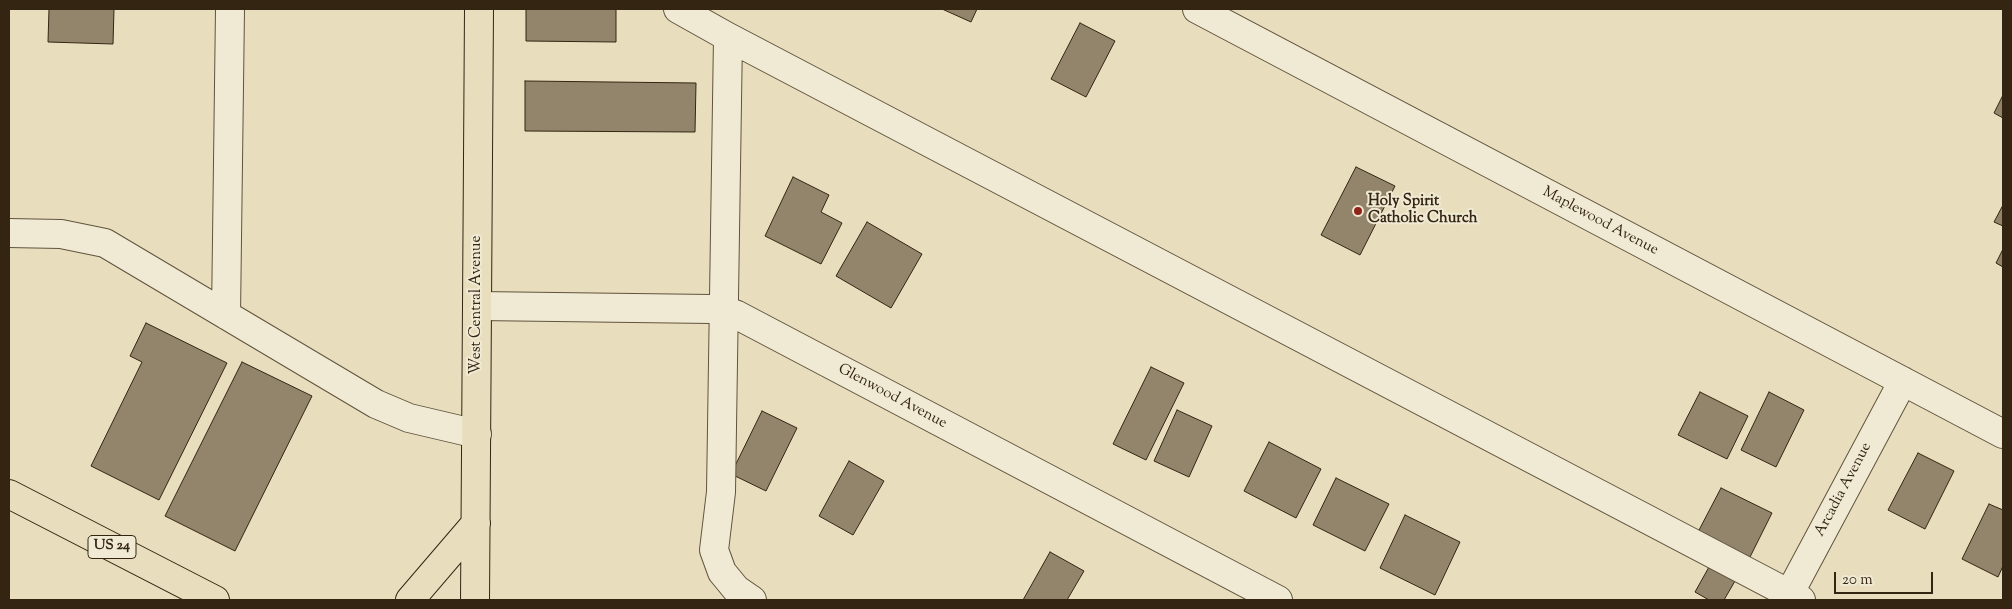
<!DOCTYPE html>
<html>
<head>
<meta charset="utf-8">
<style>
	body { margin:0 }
	#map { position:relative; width:2012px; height:609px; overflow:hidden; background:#e8debd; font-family:"Sorts Mill Goudy",serif }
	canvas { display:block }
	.frame { position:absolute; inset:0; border:10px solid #342513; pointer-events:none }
	.scale { position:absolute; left:1834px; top:572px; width:99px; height:22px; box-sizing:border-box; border:2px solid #342513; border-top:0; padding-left:6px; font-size:15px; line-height:18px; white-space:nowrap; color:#342513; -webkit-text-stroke:4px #f0ead4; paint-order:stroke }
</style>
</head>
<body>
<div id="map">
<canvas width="2012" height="609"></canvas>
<div class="frame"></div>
<div class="scale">20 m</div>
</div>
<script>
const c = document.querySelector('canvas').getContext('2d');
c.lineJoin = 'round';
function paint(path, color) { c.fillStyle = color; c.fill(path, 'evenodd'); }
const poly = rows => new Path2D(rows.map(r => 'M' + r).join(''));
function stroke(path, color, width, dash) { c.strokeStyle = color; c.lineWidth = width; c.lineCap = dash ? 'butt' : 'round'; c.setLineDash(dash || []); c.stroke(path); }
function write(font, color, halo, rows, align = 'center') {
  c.font = font + ' "Sorts Mill Goudy",serif'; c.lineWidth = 4; c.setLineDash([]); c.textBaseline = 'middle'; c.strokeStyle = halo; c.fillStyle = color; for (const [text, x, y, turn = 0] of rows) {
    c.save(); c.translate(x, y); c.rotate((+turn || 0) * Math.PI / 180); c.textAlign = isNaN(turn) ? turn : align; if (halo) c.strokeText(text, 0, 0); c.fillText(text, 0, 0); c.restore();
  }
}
const building = poly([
	[49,9,114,9,113,44,48,42,49,9],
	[526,9,616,9,616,42,526,41,526,9],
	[942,9,977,9,971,22,942,9],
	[1080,23,1115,41,1086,97,1051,79,1080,23],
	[525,81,696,83,695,132,525,131,525,81],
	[2003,95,2003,118,1994,113,2003,95],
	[1356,167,1395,186,1360,255,1321,235,1356,167],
	[793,177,829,195,821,212,842,223,821,264,765,236,793,177],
	[2003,205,2003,226,1994,222,2003,205],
	[867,222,922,254,891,308,836,276,867,222],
	[2003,249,2003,267,1996,263,2003,249],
	[146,323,227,363,159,500,91,466,142,362,130,356,146,323],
	[242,362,312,396,235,551,165,516,242,362],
	[1151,367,1184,383,1146,460,1113,444,1151,367],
	[1700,392,1748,416,1727,459,1678,435,1700,392],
	[1769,392,1804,410,1776,467,1741,450,1769,392],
	[1177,410,1212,426,1189,477,1154,461,1177,410],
	[762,411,797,428,766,491,731,474,762,411],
	[1269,442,1321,469,1296,518,1244,491,1269,442],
	[1918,453,1954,471,1925,529,1888,510,1918,453],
	[849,461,884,481,853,535,819,516,849,461],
	[1336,478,1389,504,1365,551,1313,525,1336,478],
	[1721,488,1772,513,1750,557,1698,532,1721,488],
	[1989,504,2003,510,2003,566,1998,577,1962,559,1989,504],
	[1405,515,1460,542,1435,595,1380,568,1405,515],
	[1050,552,1084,571,1067,600,1023,600,1050,552],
	[1709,567,1735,581,1724,600,1709,600,1695,592,1709,567]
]);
paint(building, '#92856b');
stroke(building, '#342513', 1);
const minor = poly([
	[678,9,728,37,1801,600],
	[1197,9,2003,434],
	[728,37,721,492,714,550,722,572,736,589,752,600],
	[9,233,61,234,105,243,376,404,409,418,477,434],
	[478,306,711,309,723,310,737,315,1278,600],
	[226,315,230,9],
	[1786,600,1903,381]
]);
const major = poly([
	[9,494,215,600],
	[410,600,476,523],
	[475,600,479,9]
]);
stroke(minor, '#61533e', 30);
stroke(major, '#342513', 30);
stroke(minor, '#f0ead4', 28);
stroke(major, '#e8debd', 28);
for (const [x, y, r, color] of [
	[1358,211,5,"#8f2418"]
]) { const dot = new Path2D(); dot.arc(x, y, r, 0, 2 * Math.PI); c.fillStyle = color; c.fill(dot); stroke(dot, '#f0ead4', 2); }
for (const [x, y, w] of [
	[112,547,48]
]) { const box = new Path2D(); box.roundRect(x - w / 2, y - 11.5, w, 23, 4); c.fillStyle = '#f0ead4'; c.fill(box); stroke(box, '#342513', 1); }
write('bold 14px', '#342513', null, [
	["US 24",112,547]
]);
write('bold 15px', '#342513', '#f0ead4', [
	["Holy Spirit",1368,202],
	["Catholic Church",1368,219]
], 'left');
write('15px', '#342513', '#f0ead4', [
	["Maplewood Avenue",1600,222,28],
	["West Central Avenue",477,305,-90],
	["Glenwood Avenue",892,397,28],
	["Arcadia Avenue",1844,490,-62]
]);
</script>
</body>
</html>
